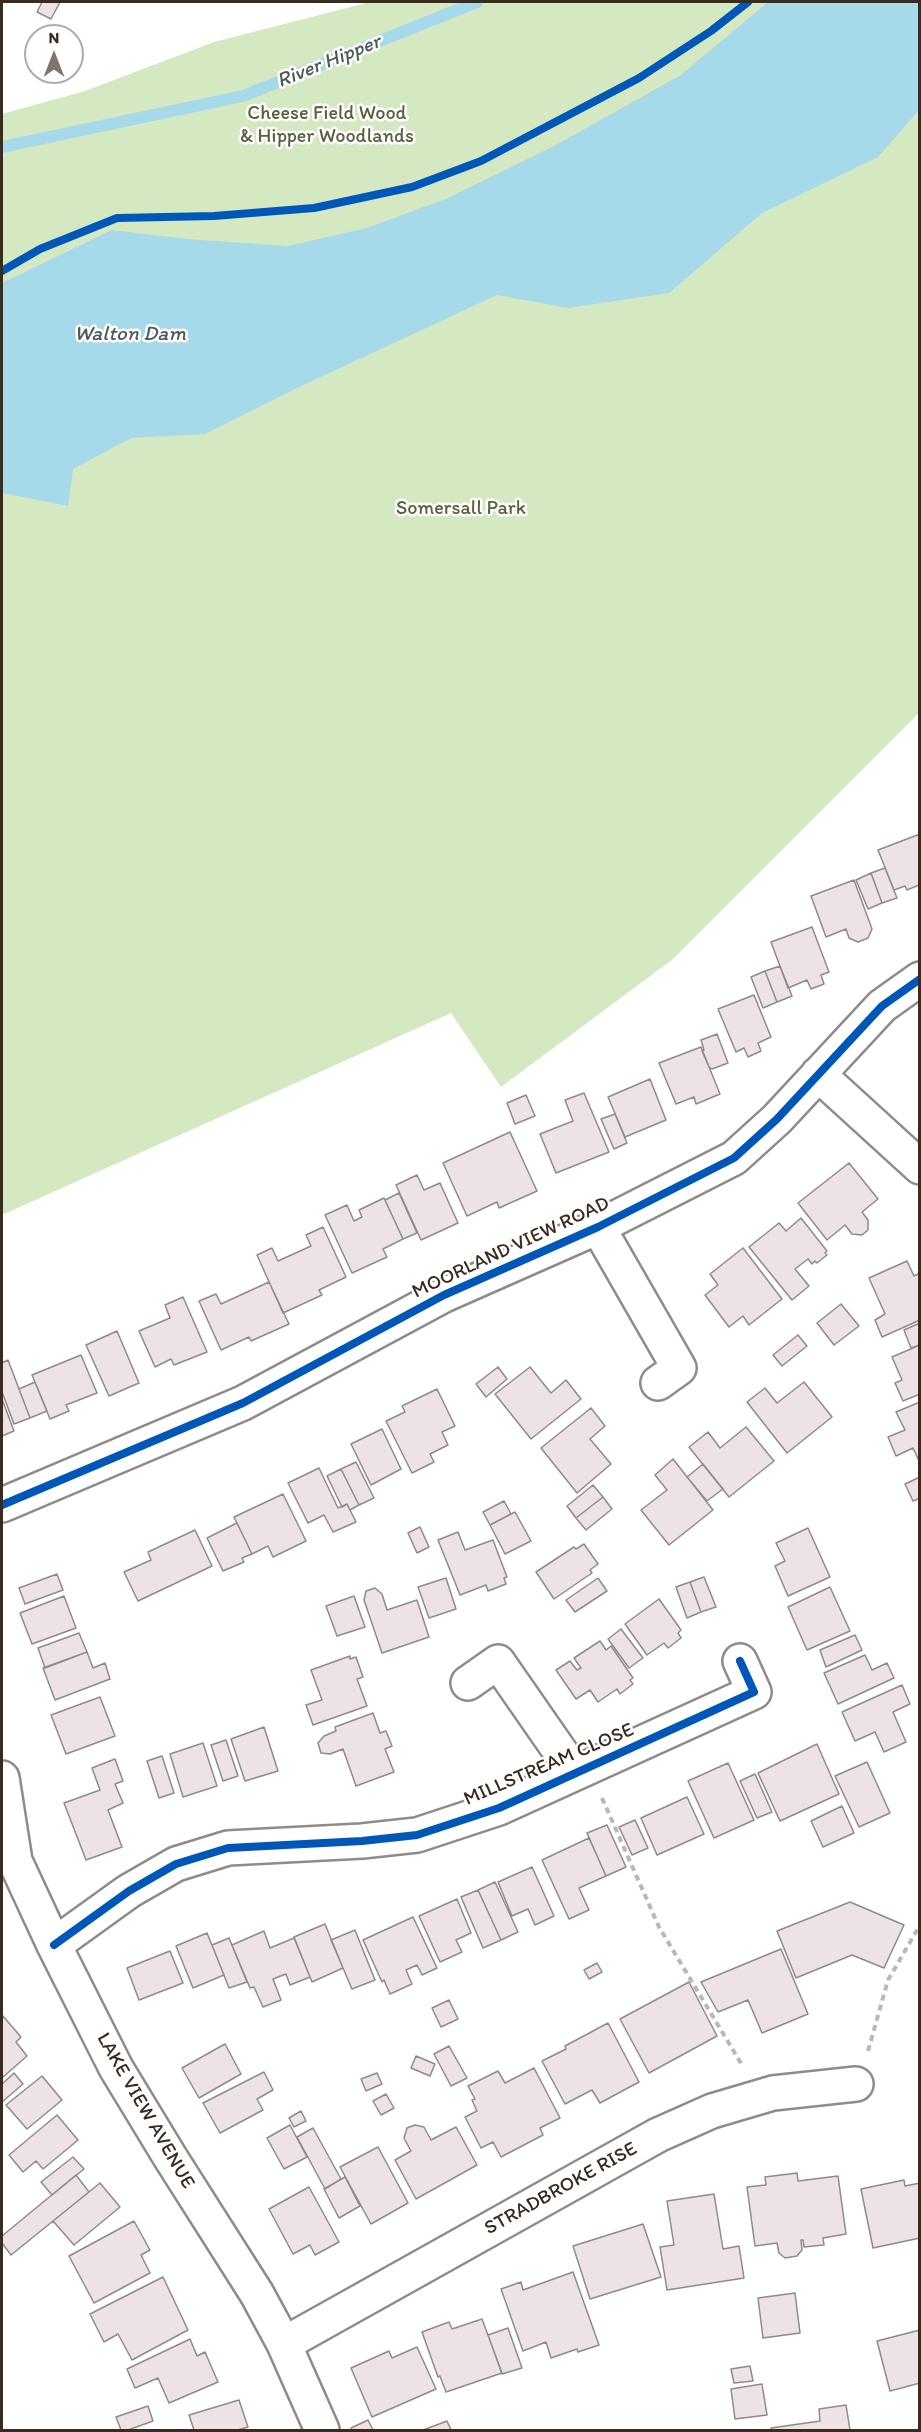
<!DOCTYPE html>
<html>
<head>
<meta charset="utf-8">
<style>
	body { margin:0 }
	#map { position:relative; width:921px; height:2432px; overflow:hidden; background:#fff; font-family:Itim,sans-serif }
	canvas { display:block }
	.frame { position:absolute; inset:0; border:3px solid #3b2a1e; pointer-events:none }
	.north { position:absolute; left:24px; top:24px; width:60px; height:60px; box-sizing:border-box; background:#fff; border:2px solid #b1aaa5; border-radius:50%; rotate:0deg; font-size:16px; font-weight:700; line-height:24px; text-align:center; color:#3b2a1e }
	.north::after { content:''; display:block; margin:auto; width:21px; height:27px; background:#80756d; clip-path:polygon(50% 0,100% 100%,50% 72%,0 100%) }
</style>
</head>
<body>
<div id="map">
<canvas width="921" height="2432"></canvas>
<div class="frame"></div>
<div class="north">N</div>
</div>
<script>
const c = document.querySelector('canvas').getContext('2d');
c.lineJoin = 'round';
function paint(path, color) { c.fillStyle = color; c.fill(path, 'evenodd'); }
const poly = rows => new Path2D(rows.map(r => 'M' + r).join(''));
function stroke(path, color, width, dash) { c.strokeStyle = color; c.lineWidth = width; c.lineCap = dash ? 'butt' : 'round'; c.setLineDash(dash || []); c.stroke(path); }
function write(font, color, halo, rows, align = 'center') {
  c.font = font + ' Itim,sans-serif'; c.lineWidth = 5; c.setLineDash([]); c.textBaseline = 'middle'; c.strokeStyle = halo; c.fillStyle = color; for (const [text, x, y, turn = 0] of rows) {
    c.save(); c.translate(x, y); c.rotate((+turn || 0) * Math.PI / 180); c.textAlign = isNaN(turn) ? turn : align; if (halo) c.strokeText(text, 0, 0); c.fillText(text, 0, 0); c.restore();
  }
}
paint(poly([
	[370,2,919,2,919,713,673,959,501,1087,451,1013,2,1215,2,114,85,91,214,42]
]), '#d4e8c2');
paint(poly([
	[768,2,919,2,919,110,878,157,762,213,669,293,568,308,497,295,299,387,205,434,131,438,73,469,68,506,2,493,2,283,112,230,187,239,288,246,367,228,446,199,554,146,681,75]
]), '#a6d9e9');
stroke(poly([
	[2,147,243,96,477,2]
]), '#a6d9e9', 12);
const building = poly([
	[42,2,60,2,51,19,37,12,42,2],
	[920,834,919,885,907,890,905,886,894,890,878,850,920,834],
	[885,868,897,898,882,903,871,873,885,868],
	[871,873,882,903,868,909,856,880,871,873],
	[854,880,872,929,868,938,858,942,849,938,846,929,826,937,811,896,854,880],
	[812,927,829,972,821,975,824,984,811,989,807,980,788,988,771,942,812,927],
	[780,966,792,996,777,1002,765,971,780,966],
	[765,971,777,1002,763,1008,751,977,765,971],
	[754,995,771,1037,758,1043,761,1051,748,1057,744,1048,736,1052,718,1009,754,995],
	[717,1034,728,1063,712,1069,709,1067,702,1051,704,1050,701,1040,717,1034],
	[701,1047,720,1094,696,1104,694,1097,676,1104,659,1063,701,1047],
	[650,1079,666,1120,625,1137,608,1097,650,1079],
	[584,1093,609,1152,556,1173,540,1134,573,1121,565,1100,584,1093],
	[526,1095,535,1116,515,1124,507,1103,526,1095],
	[615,1114,627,1143,614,1149,601,1119,615,1114],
	[510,1132,537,1191,499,1208,497,1202,467,1216,443,1163,510,1132],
	[849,1163,878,1199,862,1212,868,1220,868,1230,862,1235,852,1234,845,1225,827,1240,798,1203,849,1163],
	[417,1175,424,1190,440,1183,458,1223,421,1240,396,1185,417,1175],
	[399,1193,417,1233,403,1239,385,1200,399,1193],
	[384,1198,403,1239,383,1249,387,1257,352,1273,325,1215,347,1205,354,1221,362,1217,359,1210,384,1198],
	[801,1218,827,1251,825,1253,827,1255,817,1263,815,1261,812,1264,808,1259,795,1269,809,1286,792,1300,749,1247,779,1223,786,1231,801,1218],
	[323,1227,346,1277,319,1290,322,1295,283,1313,257,1255,272,1248,278,1261,311,1246,306,1235,323,1227],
	[743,1248,782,1299,749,1325,743,1316,729,1327,705,1295,718,1285,710,1274,743,1248],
	[907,1261,914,1276,920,1273,920,1320,882,1337,875,1320,885,1314,869,1278,907,1261],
	[269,1282,289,1324,251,1341,249,1337,221,1350,199,1301,216,1294,221,1304,269,1282],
	[183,1297,207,1352,174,1365,171,1359,155,1367,139,1331,170,1318,165,1305,183,1297],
	[841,1304,859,1326,834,1345,817,1323,841,1304],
	[920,1323,920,1345,911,1348,904,1330,920,1323],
	[117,1331,139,1383,109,1396,86,1345,117,1331],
	[798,1335,807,1346,782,1366,773,1355,798,1335],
	[920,1345,920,1394,903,1401,895,1383,902,1380,892,1357,920,1345],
	[81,1355,97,1393,66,1405,69,1411,50,1419,32,1375,81,1355],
	[8,1360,30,1418,14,1424,2,1392,2,1363,8,1360],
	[498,1367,507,1379,486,1397,476,1384,498,1367],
	[530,1367,551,1393,566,1380,581,1399,531,1439,495,1394,530,1367],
	[35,1382,47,1411,30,1418,19,1389,35,1382],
	[804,1382,832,1417,787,1453,747,1402,765,1388,777,1403,804,1382],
	[437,1389,455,1426,442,1432,448,1445,430,1454,434,1462,412,1473,386,1421,405,1412,402,1406,437,1389],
	[2,1399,14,1431,2,1436,2,1399],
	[920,1402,920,1463,913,1448,896,1456,888,1437,905,1430,896,1412,920,1402],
	[591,1408,605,1426,590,1439,611,1464,577,1493,541,1448,591,1408],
	[746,1427,774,1461,729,1497,689,1447,708,1432,720,1448,746,1427],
	[382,1429,401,1469,371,1485,351,1444,382,1429],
	[673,1459,713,1510,669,1545,641,1510,667,1490,655,1475,673,1459],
	[356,1462,374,1498,359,1505,341,1469,356,1462],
	[703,1464,723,1489,707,1501,687,1477,703,1464],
	[319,1468,338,1508,347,1504,356,1522,333,1532,324,1515,308,1523,288,1483,319,1468],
	[341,1469,359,1505,350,1510,347,1504,342,1507,327,1476,341,1469],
	[920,1477,920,1498,913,1501,905,1484,920,1477],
	[593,1485,603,1497,576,1518,567,1506,593,1485],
	[283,1494,306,1541,273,1557,268,1546,252,1554,234,1517,283,1494],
	[603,1497,612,1509,586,1530,576,1518,603,1497],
	[504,1501,511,1514,490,1525,483,1512,504,1501],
	[515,1512,531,1541,505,1554,490,1525,515,1512],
	[237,1523,252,1554,242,1558,244,1562,223,1571,207,1538,237,1523],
	[420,1527,429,1547,417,1553,408,1533,420,1527],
	[808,1528,830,1577,788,1596,775,1566,785,1561,776,1543,808,1528],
	[195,1530,212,1566,138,1601,124,1572,151,1560,148,1552,195,1530],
	[458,1532,465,1550,493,1540,507,1577,504,1578,506,1584,488,1591,486,1585,460,1595,438,1540,458,1532],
	[584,1544,598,1564,590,1570,592,1573,554,1599,536,1572,574,1547,576,1549,584,1544],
	[57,1574,63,1590,25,1604,19,1588,57,1574],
	[704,1577,716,1607,701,1612,690,1582,704,1577],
	[446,1578,456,1609,429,1618,418,1587,446,1578],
	[598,1578,607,1591,575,1612,566,1600,598,1578],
	[690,1582,701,1612,687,1618,676,1587,690,1582],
	[830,1587,850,1631,807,1650,788,1607,830,1587],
	[375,1588,382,1594,387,1610,417,1600,429,1637,382,1653,364,1600,366,1591,375,1588],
	[64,1596,76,1628,32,1644,20,1613,64,1596],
	[354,1596,365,1627,337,1636,326,1606,354,1596],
	[659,1599,681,1630,678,1633,681,1638,668,1648,664,1643,647,1655,625,1624,659,1599],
	[621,1629,643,1658,629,1668,608,1639,621,1629],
	[79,1633,87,1652,45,1668,38,1648,79,1633],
	[855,1635,862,1650,826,1667,820,1650,855,1635],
	[600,1641,606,1650,611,1646,633,1678,630,1680,633,1684,620,1694,617,1689,598,1702,590,1690,576,1699,556,1670,570,1661,577,1670,581,1668,574,1658,600,1641],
	[87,1652,93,1668,105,1663,110,1679,55,1700,43,1668,87,1652],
	[865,1655,872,1670,887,1663,894,1678,838,1704,824,1673,865,1655],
	[350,1656,350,1659,356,1657,363,1677,357,1679,367,1706,313,1725,306,1705,322,1700,311,1670,350,1656],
	[902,1685,910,1704,893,1712,906,1742,884,1752,875,1732,855,1741,842,1712,902,1685],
	[100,1697,115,1736,66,1754,51,1715,100,1697],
	[373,1713,380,1733,386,1731,392,1746,385,1749,394,1772,356,1786,343,1749,330,1754,321,1753,318,1743,324,1736,336,1731,335,1727,373,1713],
	[264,1727,278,1771,245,1781,231,1739,264,1727],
	[226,1740,238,1776,223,1781,211,1745,226,1740],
	[203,1743,217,1786,183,1797,170,1754,203,1743],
	[817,1744,839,1794,780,1821,758,1773,817,1744],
	[162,1756,174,1793,159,1798,147,1761,162,1756],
	[115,1759,123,1781,115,1784,123,1803,108,1810,122,1847,86,1860,64,1803,100,1790,92,1768,115,1759],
	[867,1762,890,1813,859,1827,835,1776,867,1762],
	[728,1763,754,1820,714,1838,688,1781,728,1763],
	[755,1774,772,1812,757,1818,740,1781,755,1774],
	[687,1797,704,1834,657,1855,641,1818,687,1797],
	[842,1806,854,1833,823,1847,811,1821,842,1806],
	[635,1820,648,1848,632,1855,619,1827,635,1820],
	[607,1825,626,1867,606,1876,587,1833,607,1825],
	[589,1838,606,1876,579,1888,589,1910,569,1919,542,1860,589,1838],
	[532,1867,554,1916,535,1925,528,1909,512,1916,498,1882,532,1867],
	[495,1882,518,1932,501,1940,478,1890,495,1882],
	[478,1890,501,1940,483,1948,461,1897,478,1890],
	[457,1899,471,1933,456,1940,462,1952,440,1962,419,1916,457,1899],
	[850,1902,904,1925,884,1968,852,1955,796,1978,777,1931,850,1902],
	[413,1917,437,1968,422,1975,417,1965,406,1970,412,1984,390,1994,384,1980,382,1982,363,1940,413,1917],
	[325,1924,343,1968,312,1982,294,1937,325,1924],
	[355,1930,375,1980,352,1989,331,1940,355,1930],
	[264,1931,270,1948,294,1938,310,1977,290,1985,286,1974,273,1979,281,2000,263,2007,254,1987,250,1988,232,1945,264,1931],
	[207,1933,224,1975,193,1988,176,1946,207,1933],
	[229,1938,247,1982,229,1988,212,1945,229,1938],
	[781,1949,808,2014,762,2033,748,2000,718,2012,701,1982,781,1949],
	[170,1951,183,1983,139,2000,127,1968,170,1951],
	[597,1963,602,1972,589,1979,584,1970,597,1963],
	[689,1982,717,2036,649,2073,620,2019,689,1982],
	[449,2000,458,2019,441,2027,432,2008,449,2000],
	[2,2015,21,2037,16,2042,27,2056,2,2078,2,2015],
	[608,2023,639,2082,600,2103,592,2090,565,2104,542,2061,566,2049,565,2046,608,2023],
	[225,2044,241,2074,199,2098,182,2068,225,2044],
	[449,2046,467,2078,451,2086,434,2054,449,2046],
	[416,2056,435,2064,430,2076,411,2068,416,2056],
	[534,2068,560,2118,540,2128,543,2135,501,2157,493,2142,481,2148,465,2117,477,2111,472,2100,475,2099,468,2086,498,2071,505,2083,534,2068],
	[264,2072,273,2090,257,2099,263,2110,220,2133,203,2103,264,2072],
	[14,2073,23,2084,2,2102,2,2084,14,2073],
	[377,2073,382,2084,366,2091,361,2079,377,2073],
	[42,2076,62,2100,27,2129,6,2105,42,2076],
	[386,2094,394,2108,381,2115,373,2101,386,2094],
	[301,2111,306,2121,294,2127,289,2118,301,2111],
	[57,2115,78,2140,43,2169,36,2161,23,2172,9,2155,57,2115],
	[290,2125,307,2157,284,2169,267,2138,290,2125],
	[415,2125,424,2127,431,2140,456,2127,477,2165,416,2199,395,2160,411,2151,404,2138,407,2128,415,2125],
	[313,2128,341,2179,325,2189,297,2137,313,2128],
	[378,2147,408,2203,371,2224,340,2167,378,2147],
	[73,2157,84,2169,52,2195,41,2182,73,2157],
	[797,2173,798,2181,838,2176,846,2234,823,2238,824,2245,804,2247,803,2240,801,2240,802,2250,797,2256,785,2258,779,2253,777,2243,755,2246,747,2187,766,2185,765,2177,797,2173],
	[76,2175,89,2192,11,2255,2,2243,2,2236,76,2175],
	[345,2177,360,2206,339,2218,324,2189,345,2177],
	[904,2180,905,2186,920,2183,920,2238,873,2248,861,2189,904,2180],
	[100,2183,120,2207,74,2245,53,2221,100,2183],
	[309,2187,339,2242,315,2255,310,2245,293,2254,269,2209,309,2187],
	[714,2194,723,2249,739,2246,744,2278,667,2290,660,2247,674,2245,667,2201,714,2194],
	[134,2221,150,2250,141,2255,150,2273,94,2303,69,2256,134,2221],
	[643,2224,661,2277,590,2299,573,2246,643,2224],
	[573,2272,599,2345,578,2352,577,2349,551,2358,546,2342,523,2351,501,2289,521,2282,523,2290,573,2272],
	[163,2277,188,2330,132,2360,118,2334,104,2342,90,2314,163,2277],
	[795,2293,800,2333,763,2338,758,2298,795,2293],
	[482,2319,502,2373,446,2392,440,2376,438,2377,422,2332,449,2322,452,2329,482,2319],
	[508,2328,522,2368,502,2374,488,2335,508,2328],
	[920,2330,920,2383,890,2391,877,2341,920,2330],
	[190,2339,197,2356,205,2352,218,2382,169,2403,158,2378,135,2388,127,2369,190,2339],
	[417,2347,436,2389,372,2417,351,2368,389,2351,392,2358,417,2347],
	[750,2366,753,2381,734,2383,731,2369,750,2366],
	[762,2384,767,2415,735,2419,731,2389,762,2384],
	[239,2400,248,2427,238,2430,194,2430,189,2415,239,2400],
	[846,2405,850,2430,771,2430,771,2428,820,2421,819,2409,846,2405],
	[148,2406,153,2421,128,2430,121,2430,116,2417,148,2406],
	[368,2420,373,2430,352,2430,351,2428,368,2420],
	[447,2421,451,2430,423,2430,447,2421]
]);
paint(building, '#ede3e6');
stroke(building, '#8e8b88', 1.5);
const minor = poly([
	[818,1074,920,1167],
	[598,1227,679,1368,658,1383],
	[2,1505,243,1403,444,1295,598,1227,734,1158,777,1119,882,1006,920,979],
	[468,1683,498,1662,575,1773],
	[2,1778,15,1861,54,1945,116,2068,170,2157,257,2294,284,2344,322,2430],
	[54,1945,129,1891,176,1864,228,1848,362,1841,417,1835,499,1808,754,1692,740,1661],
	[284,2344,658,2135,712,2111,773,2093,856,2084]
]);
stroke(minor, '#8e8b88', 38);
stroke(poly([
	[602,1798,659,1927,742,2065],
	[868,2051,888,1980,920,1925]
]), '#b9b8b6', 4, [6, 4.5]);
stroke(minor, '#fff', 33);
stroke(poly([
	[2,271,40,249,117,218,214,216,314,208,412,187,481,161,639,78,711,31,748,2],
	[2,1505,243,1403,444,1295,598,1227,734,1158,777,1119,882,1006,920,979],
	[54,1945,129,1891,176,1864,228,1848,362,1841,417,1835,499,1808,754,1692,740,1661]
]), '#0057b8', 8);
write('20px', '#5e5e40', '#fff', [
	["Cheese Field Wood",327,114],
	["& Hipper Woodlands",327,137],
	["Somersall Park",461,509]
]);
write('20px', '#3b2a1e', '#fff', [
	["MOORLAND VIEW ROAD",511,1248,-25],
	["MILLSTREAM CLOSE",549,1765,-23],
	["LAKE VIEW AVENUE",145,2111,60],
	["STRADBROKE RISE",561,2189,-29]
]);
write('italic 21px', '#505a58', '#fff', [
	["River Hipper",329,62,-22],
	["Walton Dam",130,335]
]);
</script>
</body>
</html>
